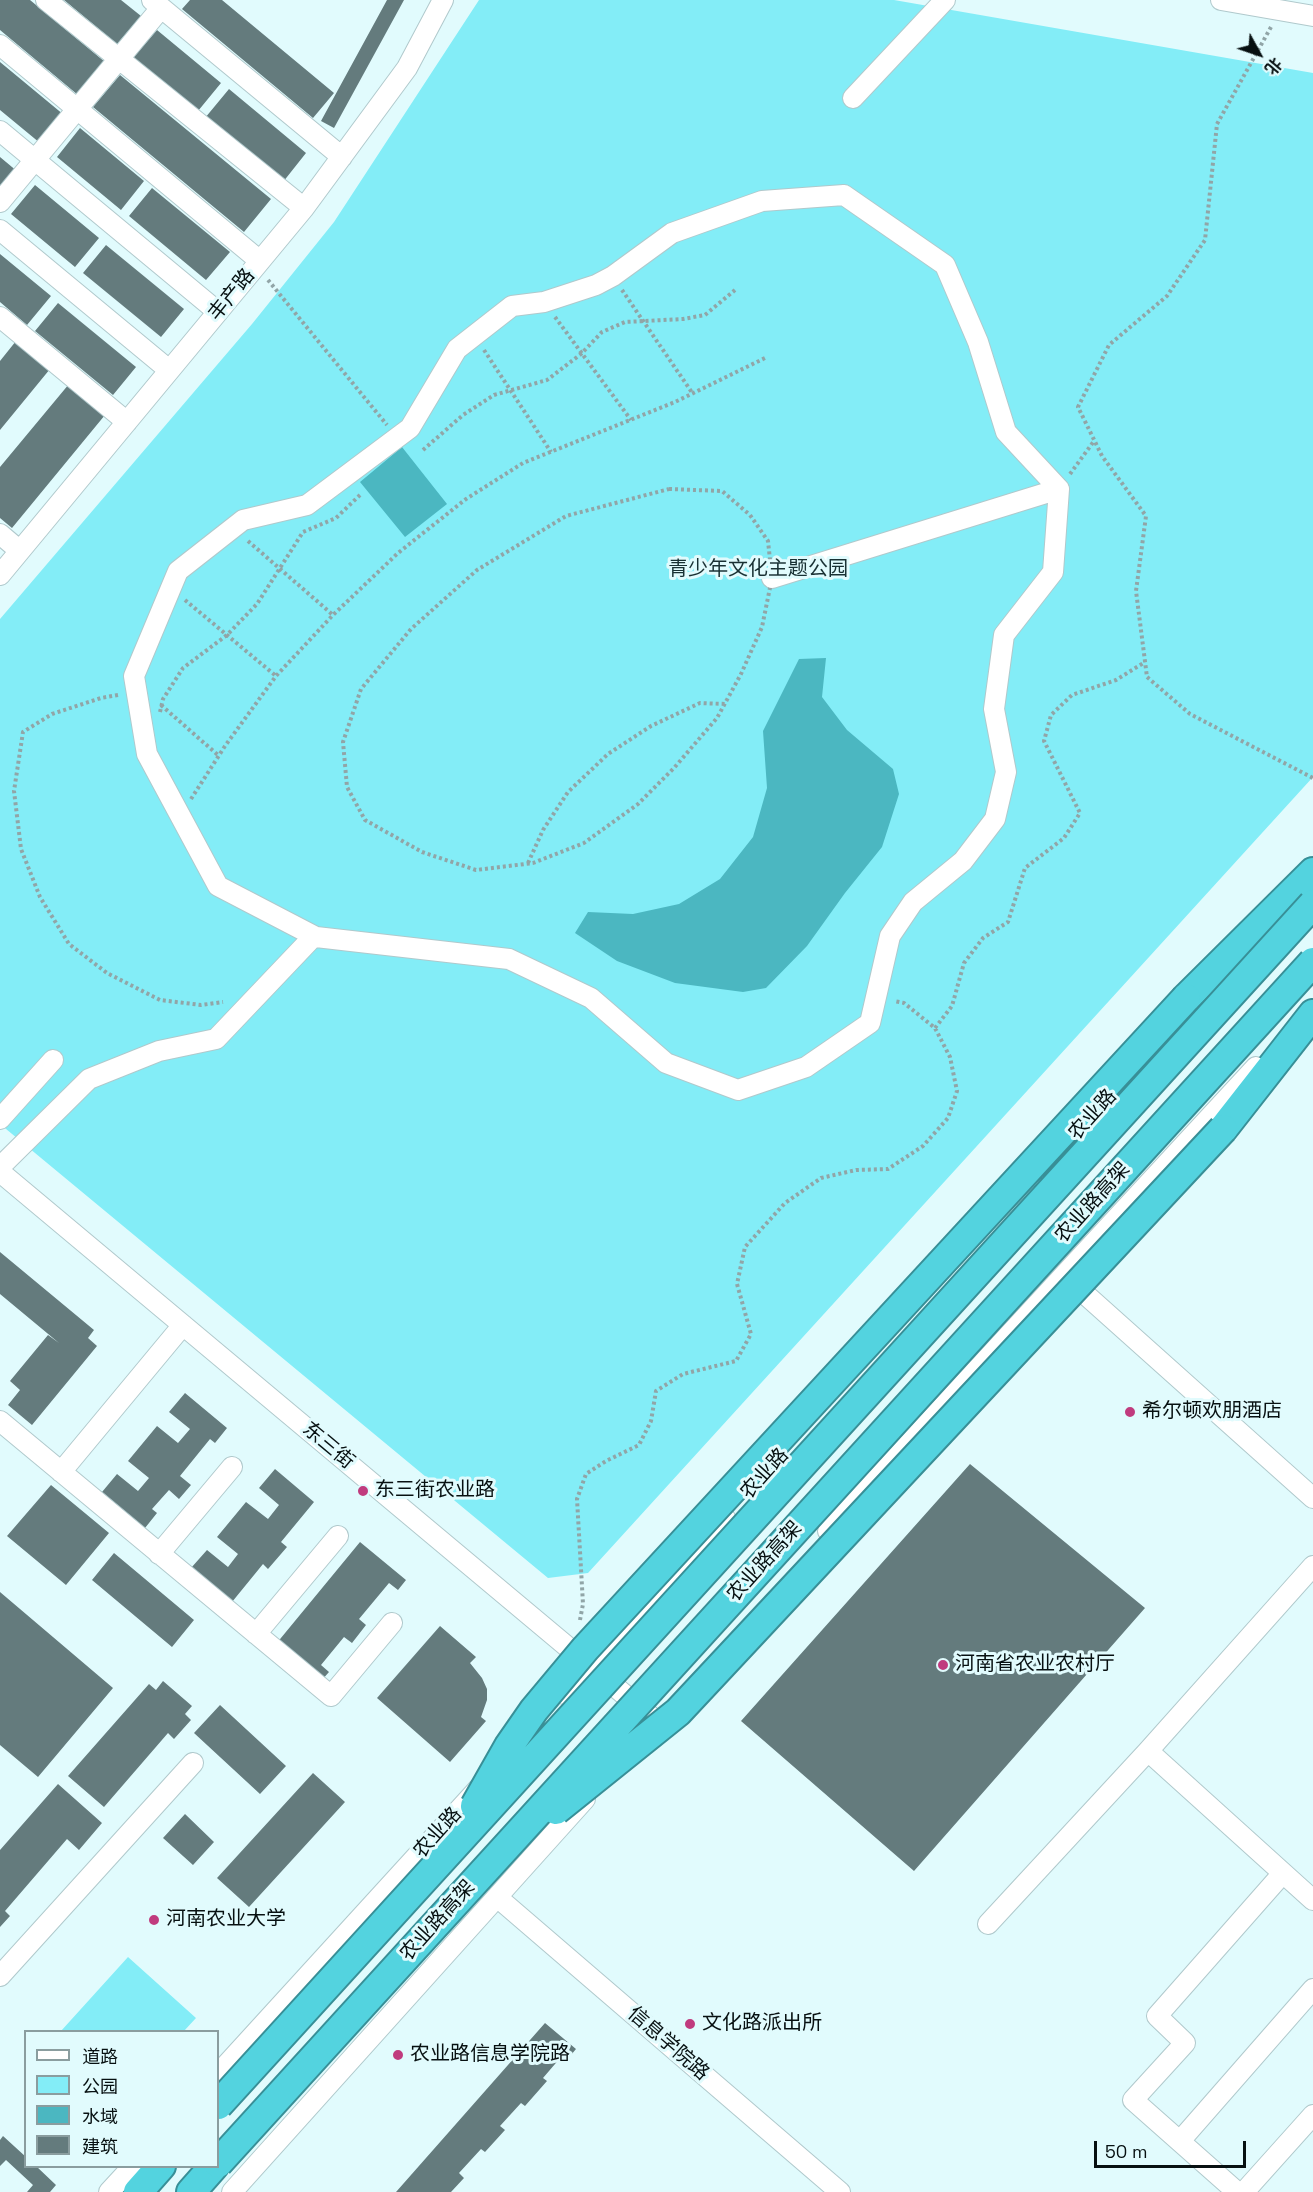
<!DOCTYPE html>
<html>
<head>
<meta charset="utf-8">
<style>
	body { margin:0 }
	#map { position:relative; width:1313px; height:2192px; overflow:hidden; background:#e1fbfd; font-family:"Space Grotesk","Noto Sans SC",sans-serif }
	canvas { display:block }
	.legend { position:absolute; left:24px; top:2030px; width:195px; height:138px; box-sizing:border-box; background:#e1fbfd; border:2px solid #8a9d9f; margin:0; padding:8px 10px; list-style:none; font-size:18px; color:#071011 }
	.legend li { display:flex; align-items:center; gap:12px; height:30px }
	.legend b { width:30px; border:2px solid #8a9d9f }
	.north { position:absolute; left:1229px; top:24px; width:60px; height:60px; -webkit-text-stroke:4px #e1fbfd; paint-order:stroke; rotate:130deg; font-size:16px; font-weight:700; line-height:24px; text-align:center; color:#071011 }
	.north::after { content:''; display:block; margin:auto; width:21px; height:27px; background:#071011; clip-path:polygon(50% 0,100% 100%,50% 72%,0 100%) }
	.scale { position:absolute; left:1094px; top:2141px; width:152px; height:27px; box-sizing:border-box; border:3px solid #071011; border-top:0; padding-left:8px; font-size:18px; line-height:21px; white-space:nowrap; color:#071011; -webkit-text-stroke:4px #e1fbfd; paint-order:stroke }
</style>
</head>
<body>
<div id="map">
<canvas width="1313" height="2192"></canvas>
<ul class="legend">
<li><b style="height:8px;background:#fff"></b>道路</li>
<li><b style="height:16px;background:#83edf7"></b>公园</li>
<li><b style="height:16px;background:#4bb7c1"></b>水域</li>
<li><b style="height:16px;background:#647b7d"></b>建筑</li>
</ul>
<div class="north">北</div>
<div class="scale">50 m</div>
</div>
<script>
const c = document.querySelector('canvas').getContext('2d');
c.lineJoin = 'round';
function paint(path, color) { c.fillStyle = color; c.fill(path, 'evenodd'); }
const poly = rows => new Path2D(rows.map(r => 'M' + r).join(''));
function stroke(path, color, width, dash) { c.strokeStyle = color; c.lineWidth = width; c.lineCap = dash ? 'butt' : 'round'; c.setLineDash(dash || []); c.stroke(path); }
function write(font, color, halo, rows, align = 'center') {
  c.font = font + ' "Space Grotesk","Noto Sans SC",sans-serif'; c.lineWidth = 6; c.setLineDash([]); c.textBaseline = 'middle'; c.strokeStyle = halo; c.fillStyle = color; for (const [text, x, y, turn = 0] of rows) {
    c.save(); c.translate(x, y); c.rotate((+turn || 0) * Math.PI / 180); c.textAlign = isNaN(turn) ? turn : align; if (halo) c.strokeText(text, 0, 0); c.fillText(text, 0, 0); c.restore();
  }
}
paint(poly([
	[479,0,894,0,1313,73,1313,777,588,1573,548,1578,0,1124,0,619,252,324,334,222],
	[128,1957,196,2018,184,2031,61,2031]
]), '#83edf7');
paint(poly([
	[402,447,447,504,405,537,360,482],
	[826,658,822,697,847,730,893,769,899,794,882,847,845,893,807,946,766,988,743,992,675,983,617,961,575,933,588,912,633,914,679,904,720,879,753,837,767,788,763,731,799,659]
]), '#4bb7c1');
paint(poly([
	[0,0,30,0,105,62,78,95,0,30],
	[64,0,121,0,141,16,117,44],
	[190,0,222,0,334,93,313,118,182,9],
	[387,0,404,0,334,128,321,121],
	[157,30,221,83,198,111,133,58],
	[0,62,64,115,40,143,0,110],
	[120,75,271,199,244,232,93,107],
	[229,89,306,153,283,182,205,118],
	[80,128,144,181,121,210,57,157],
	[0,157,18,172,0,194],
	[35,185,99,238,75,267,11,214],
	[152,188,230,252,206,280,129,216],
	[106,245,184,309,161,337,83,273],
	[0,254,51,296,27,325,0,302],
	[58,303,136,367,113,395,35,331],
	[16,341,50,369,0,430,0,361],
	[69,384,105,415,12,528,0,518,0,467],
	[0,1252,94,1330,88,1338,97,1346,32,1425,8,1405,20,1390,10,1381,48,1335,59,1343,0,1294],
	[185,1393,227,1428,215,1443,210,1439,180,1476,191,1485,179,1499,169,1490,152,1509,157,1513,145,1528,102,1492,117,1474,138,1491,149,1478,128,1461,157,1426,178,1443,190,1429,169,1412],
	[970,1464,1145,1608,914,1871,741,1721],
	[275,1469,314,1502,281,1542,287,1547,268,1569,263,1564,232,1602,191,1568,207,1550,228,1567,238,1554,217,1537,246,1502,268,1519,279,1505,259,1488],
	[51,1485,109,1533,66,1585,7,1536],
	[360,1542,406,1580,398,1590,389,1583,359,1619,366,1625,352,1643,344,1637,321,1665,329,1672,321,1681,276,1644],
	[114,1553,194,1620,172,1647,92,1580],
	[0,1592,113,1688,38,1777,0,1745],
	[440,1626,476,1657,470,1663,482,1678,487,1689,487,1700,481,1717,486,1721,450,1762,377,1698],
	[163,1681,192,1706,185,1714,191,1720,174,1739,168,1733,104,1807,68,1776,149,1684,156,1690],
	[220,1705,286,1766,260,1794,194,1733],
	[313,1773,345,1802,249,1907,217,1878],
	[58,1784,102,1823,79,1850,67,1839,5,1911,10,1916,0,1927,0,1850],
	[185,1814,214,1842,193,1865,163,1838],
	[545,2023,576,2049,566,2061,561,2057,543,2078,547,2081,525,2106,521,2103,500,2126,505,2130,485,2152,481,2149,459,2173,464,2178,451,2192,396,2192],
	[3,2136,26,2157,26,2166,36,2166,56,2185,50,2192,27,2192,33,2185,6,2160,0,2166,0,2140]
]), '#647b7d');
const minor = poly([
	[46,0,304,208],
	[152,0,342,157],
	[1221,0,1313,16],
	[0,45,260,261],
	[853,98,945,0],
	[0,131,218,312],
	[844,195,945,265,978,342,1006,432,1059,489,1053,572,1004,635,994,709,1006,772,995,819,963,861,913,902,890,936,870,1023,806,1067,738,1090,666,1063,591,998,509,959,316,937,218,886,147,754,134,676,178,571,243,520,307,505,410,428,457,349,512,306,544,302,596,285,613,276,672,233,762,201,844,195],
	[0,202,161,8],
	[0,230,169,370],
	[0,317,127,422],
	[0,534,20,551],
	[0,575,304,208,407,68,443,0],
	[772,578,1059,489],
	[0,1119,53,1060],
	[0,1167,89,1079,159,1051,216,1039,313,937],
	[0,1172,656,1721],
	[1067,1278,1313,1498],
	[0,1421,331,1696,392,1623],
	[61,1472,183,1325],
	[828,1531,1256,1067],
	[159,1554,232,1467],
	[256,1634,338,1536],
	[564,1694,725,1518],
	[1148,1751,1313,1900],
	[497,1897,840,2192],
	[988,1924,1148,1751,1313,1566],
	[0,1976,193,1763],
	[218,2074,478,1789],
	[1180,2141,1313,1989],
	[109,2192,133,2166],
	[232,2192,585,1799],
	[1237,2192,1133,2100,1185,2043,1157,2016,1283,1873],
	[1244,2192,1313,2115]
]);
const highway = poly([
	[1186,998,1313,872],
	[1223,1129,1313,1014],
	[138,2192,161,2166],
	[191,2192,214,2166]
]);
stroke(minor, '#b0c9cc', 22);
stroke(highway, '#388f97', 32);
stroke(poly([
	[1271,27,1217,124,1205,240,1167,296,1109,345,1078,407,1102,456,1146,516,1136,591,1147,677,1190,714,1313,778],
	[268,280,387,425],
	[622,290,693,394],
	[555,317,631,420],
	[484,350,551,452],
	[423,450,463,415,494,395,547,380,581,354,602,332,625,322,683,319,705,315,735,290],
	[1070,474,1094,441],
	[669,489,722,491,750,515,768,541,772,578,762,627,741,674,717,718,674,768,638,804,584,843,533,863,476,870,422,852,365,820,347,787,343,742,361,689,411,629,477,570,566,516,669,489],
	[248,541,333,615],
	[185,600,276,676],
	[118,695,101,698,52,714,23,732,14,791,21,849,40,897,69,944,107,973,160,1000,201,1005,223,1002],
	[161,705,219,756],
	[160,712,163,699,183,668,227,635,257,604,303,532,336,518,360,495],
	[191,799,225,746,276,676,333,615,398,553,466,499,523,463,675,402,765,358],
	[528,863,543,830,568,792,608,754,651,726,700,703,725,704],
	[935,1028,952,1006,964,963,983,938,1008,922,1025,868,1064,838,1080,813,1044,741,1051,715,1072,695,1116,680,1145,662],
	[580,1620,583,1604,577,1499,586,1474,606,1461,639,1445,651,1421,656,1391,683,1374,736,1361,751,1334,737,1284,745,1247,785,1203,821,1178,856,1170,888,1169,923,1146,948,1118,957,1091,950,1057,935,1028,904,1003,894,1001]
]), '#91a5a7', 4, [3, 3]);
stroke(minor, '#fff', 20);
stroke(highway, '#53d3df', 28);
const highwayBridge = poly([
	[475,1806,509,1746,534,1710,585,1649,1186,998],
	[556,1810,678,1712,1223,1129],
	[218,2105,1313,904],
	[218,2163,1313,962]
]);
stroke(highwayBridge, '#388f97', 32, []);
stroke(highwayBridge, '#53d3df', 28);
for (const [x, y, r, color] of [
	[1130,1412,6,"#c03b7e"],
	[363,1491,6,"#c03b7e"],
	[943,1665,6,"#c03b7e"],
	[154,1920,6,"#c03b7e"],
	[690,2024,6,"#c03b7e"],
	[398,2055,6,"#c03b7e"]
]) { const dot = new Path2D(); dot.arc(x, y, r, 0, 2 * Math.PI); c.fillStyle = color; c.fill(dot); stroke(dot, '#e1fbfd', 2); }
write('20px', '#071011', '#e1fbfd', [
	["丰产路",232,295,-51],
	["农业路",1093,1115,-48],
	["农业路高架",1093,1203,-48],
	["东三街",328,1446,40],
	["农业路",765,1474,-48],
	["农业路高架",765,1562,-48],
	["农业路",438,1833,-48],
	["农业路高架",438,1921,-48],
	["信息学院路",668,2044,41]
]);
write('20px', '#193134', '#e1fbfd', [
	["青少年文化主题公园",758,570]
]);
write('20px', '#071011', '#e1fbfd', [
	["希尔顿欢朋酒店",1142,1412],
	["东三街农业路",375,1491],
	["河南省农业农村厅",955,1665],
	["河南农业大学",166,1920],
	["文化路派出所",702,2024],
	["农业路信息学院路",410,2055]
], 'left');
</script>
</body>
</html>
